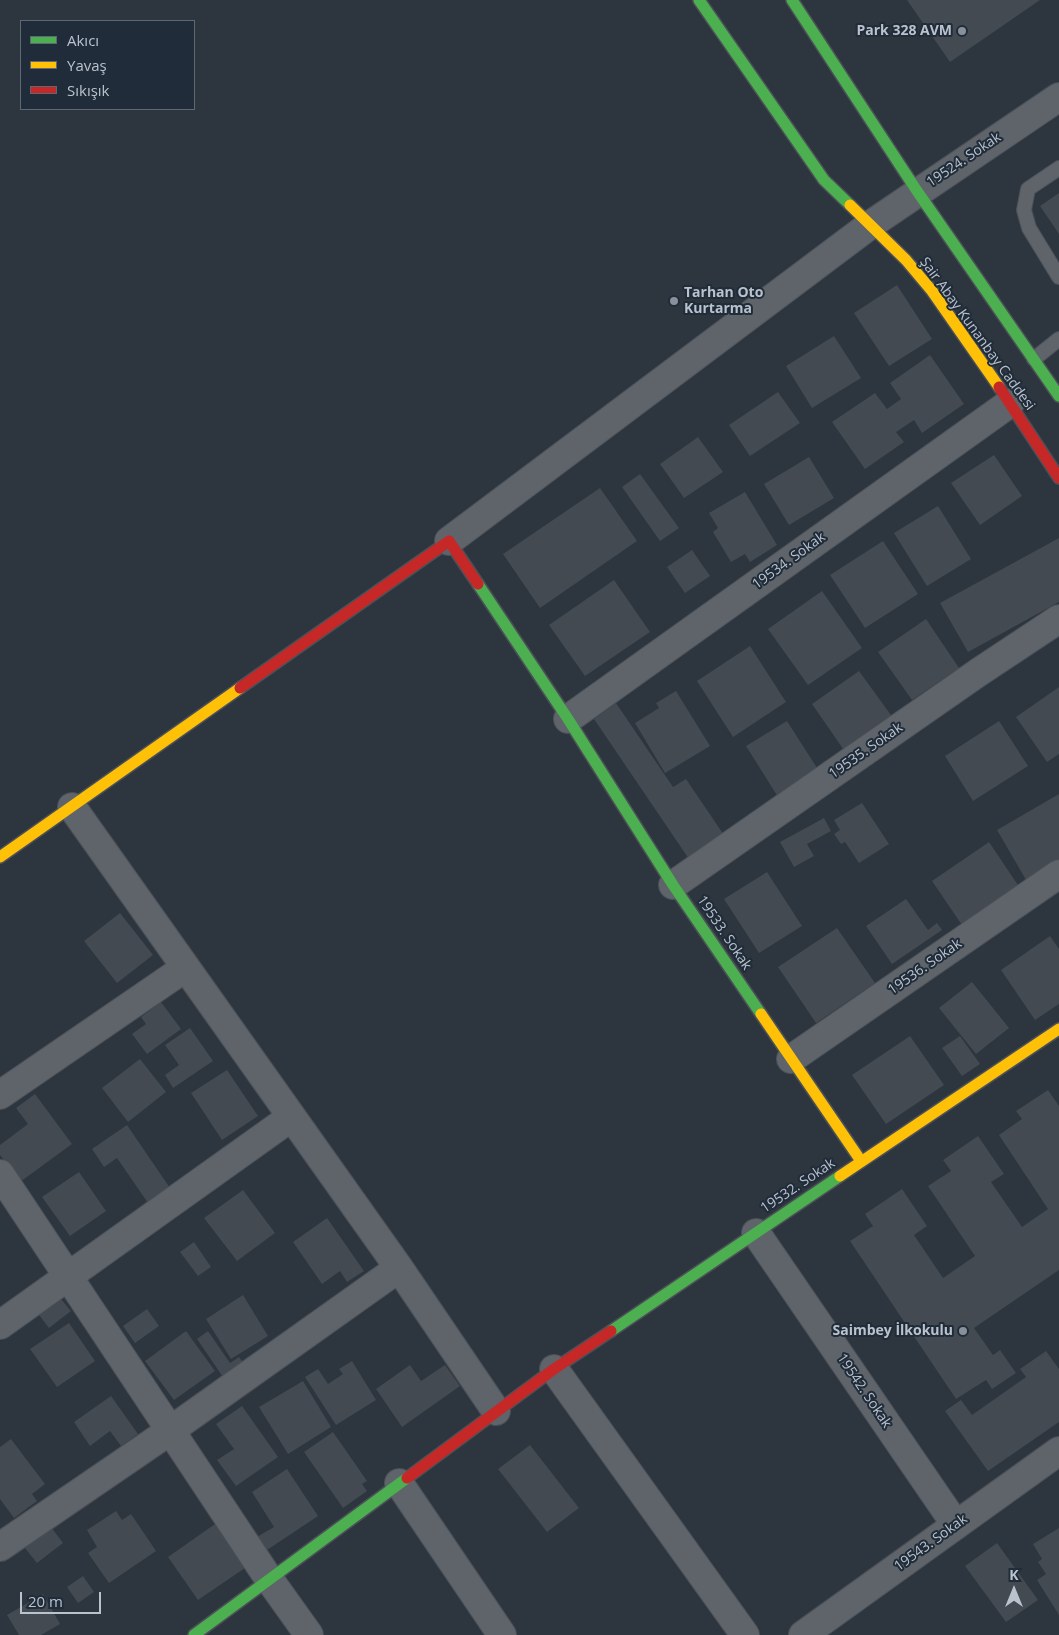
<!DOCTYPE html>
<html>
<head>
<meta charset="utf-8">
<style>
	body { margin:0 }
	#map { position:relative; width:1059px; height:1635px; overflow:hidden; background:#2d353e; font-family:"Open Sans",sans-serif }
	canvas { display:block }
	.legend { position:absolute; left:20px; top:20px; width:175px; height:90px; box-sizing:border-box; background:#202c39; border:1px solid #5d6874; margin:0; padding:6px 9px; list-style:none; font-size:15px; color:#b9c2cd }
	.legend li { display:flex; align-items:center; gap:10px; height:25px }
	.legend b { width:25px; border:1px solid #5d6874 }
	.north { position:absolute; left:989px; top:1565px; width:50px; height:50px; -webkit-text-stroke:4px #202c39; paint-order:stroke; rotate:0deg; font-size:14px; font-weight:700; line-height:20px; text-align:center; color:#b9c2cd }
	.north::after { content:''; display:block; margin:auto; width:18px; height:22px; background:#b9c2cd; clip-path:polygon(50% 0,100% 100%,50% 72%,0 100%) }
	.scale { position:absolute; left:20px; top:1592px; width:81px; height:22px; box-sizing:border-box; border:2px solid #b9c2cd; border-top:0; padding-left:6px; font-size:15px; line-height:18px; white-space:nowrap; color:#b9c2cd; -webkit-text-stroke:4px #202c39; paint-order:stroke }
</style>
</head>
<body>
<div id="map">
<canvas width="1059" height="1635"></canvas>
<ul class="legend">
<li><b style="height:6px;background:#4caf50"></b>Akıcı</li>
<li><b style="height:6px;background:#ffc107"></b>Yavaş</li>
<li><b style="height:6px;background:#c62828"></b>Sıkışık</li>
</ul>
<div class="north">K</div>
<div class="scale">20 m</div>
</div>
<script>
const c = document.querySelector('canvas').getContext('2d');
c.lineJoin = 'round';
function paint(path, color) { c.fillStyle = color; c.fill(path, 'evenodd'); }
const poly = rows => new Path2D(rows.map(r => 'M' + r).join(''));
function stroke(path, color, width, dash) { c.strokeStyle = color; c.lineWidth = width; c.lineCap = dash ? 'butt' : 'round'; c.setLineDash(dash || []); c.stroke(path); }
function write(font, color, halo, rows, align = 'center') {
  c.font = font + ' "Open Sans",sans-serif'; c.lineWidth = 4; c.setLineDash([]); c.textBaseline = 'middle'; c.strokeStyle = halo; c.fillStyle = color; for (const [text, x, y, turn = 0] of rows) {
    c.save(); c.translate(x, y); c.rotate((+turn || 0) * Math.PI / 180); c.textAlign = isNaN(turn) ? turn : align; if (halo) c.strokeText(text, 0, 0); c.fillText(text, 0, 0); c.restore();
  }
}
paint(poly([
	[907,0,1040,0,950,62],
	[1059,193,1059,234,1040,206],
	[897,285,932,339,889,366,854,313],
	[834,336,861,378,812,408,786,366],
	[930,355,964,404,922,433,914,420,896,432,904,442,865,469,832,422,875,393,887,409,901,399,890,383],
	[778,392,800,423,750,456,729,425],
	[698,437,723,472,684,498,660,464],
	[994,455,1022,496,980,525,951,483],
	[809,457,834,498,789,525,764,484],
	[640,474,679,528,660,541,622,487],
	[600,488,637,541,540,608,503,554],
	[745,492,777,545,750,562,745,554,731,562,713,532,718,528,709,513],
	[938,506,971,559,927,586,894,533],
	[1059,538,1059,602,968,652,940,603],
	[883,541,918,594,865,628,830,575],
	[692,550,710,576,685,593,667,567],
	[614,580,650,632,585,676,549,625],
	[822,591,862,648,808,685,768,629],
	[926,619,959,668,912,700,878,652],
	[750,646,786,702,733,737,697,681],
	[859,671,896,722,848,756,812,704],
	[1059,687,1059,754,1047,762,1016,717],
	[676,691,710,746,665,773,635,723,659,708,656,703],
	[616,703,673,787,686,779,728,841,693,865,594,719],
	[787,721,819,771,778,797,746,746],
	[999,721,1028,766,973,801,945,756],
	[1059,794,1059,867,1029,885,997,830],
	[862,803,889,844,859,863,845,842,841,844,834,834,840,830,834,820],
	[824,818,831,831,807,844,814,856,794,867,780,842],
	[989,842,1024,894,964,928,932,881],
	[767,872,802,926,759,953,724,899],
	[906,899,928,930,937,923,942,930,892,964,866,926],
	[120,913,153,955,117,983,84,941],
	[837,928,875,983,816,1023,778,967],
	[1050,936,1059,949,1059,1004,1035,1020,1001,970],
	[972,982,1009,1028,976,1054,939,1008],
	[161,1002,181,1029,147,1054,132,1034,146,1024,141,1017],
	[190,1028,213,1061,173,1088,165,1075,179,1065,165,1045],
	[910,1036,944,1085,886,1124,852,1075],
	[960,1036,980,1064,962,1076,942,1048],
	[140,1059,166,1092,128,1122,102,1088],
	[227,1070,258,1116,222,1140,191,1093],
	[1048,1090,1059,1106,1059,1270,974,1328,993,1355,1000,1350,1016,1373,992,1389,986,1380,956,1399,850,1241,873,1226,865,1214,902,1189,927,1226,914,1235,943,1278,975,1256,928,1186,951,1171,943,1160,978,1136,1004,1174,991,1182,1022,1227,1048,1209,999,1135,1022,1119,1016,1111],
	[35,1094,72,1144,20,1182,0,1155,0,1145,28,1124,16,1108],
	[127,1125,170,1188,148,1203,117,1158,104,1167,92,1149],
	[79,1172,106,1211,70,1236,42,1197],
	[243,1190,275,1233,237,1261,204,1218],
	[327,1218,364,1271,347,1282,340,1271,322,1284,293,1242],
	[194,1242,211,1267,198,1276,180,1252],
	[243,1295,268,1336,231,1359,206,1319],
	[61,1299,71,1311,49,1328,39,1315],
	[147,1309,159,1326,135,1343,123,1326],
	[69,1323,95,1361,57,1387,30,1349],
	[186,1331,215,1371,174,1400,145,1361],
	[208,1331,230,1363,239,1357,246,1366,225,1380,197,1339],
	[1046,1351,1059,1369,1059,1422,988,1471,945,1411,961,1400,972,1415,1026,1377,1020,1369],
	[352,1361,376,1400,336,1425,305,1377,318,1369,328,1384,343,1374,339,1369],
	[410,1365,421,1381,445,1365,460,1386,402,1427,376,1389],
	[303,1381,331,1427,288,1454,259,1407],
	[111,1396,138,1434,121,1446,110,1431,90,1446,74,1422],
	[242,1406,278,1457,236,1486,217,1460,234,1449,216,1424],
	[333,1432,367,1481,362,1484,367,1491,343,1508,304,1452],
	[11,1439,45,1484,32,1494,37,1501,14,1518,0,1499,0,1447],
	[530,1445,579,1508,547,1532,498,1469],
	[287,1469,318,1516,264,1552,255,1538,274,1527,252,1492],
	[116,1511,122,1520,131,1514,156,1551,109,1583,88,1553,97,1547,87,1530],
	[215,1524,245,1568,198,1600,168,1557],
	[51,1527,63,1543,37,1563,24,1547],
	[1059,1528,1059,1615,1037,1580,1046,1574,1038,1562,1042,1559,1033,1544],
	[997,1543,1038,1600,1006,1622,965,1566],
	[83,1576,94,1592,78,1603,67,1587],
	[43,1594,60,1624,41,1635,19,1635,7,1615]
]), '#434a51');
const lane = poly([
	[1059,168,1028,189,1024,210,1029,228,1059,277],
	[1034,359,1059,339]
]);
const street = poly([
	[449,541,870,225,1059,97],
	[568,719,1010,403],
	[72,807,399,1268,496,1411],
	[673,885,979,672,1059,619],
	[791,1059,1059,874],
	[0,1095,185,968],
	[0,1174,269,1579,309,1635],
	[756,1233,956,1525],
	[0,1325,290,1118],
	[554,1369,745,1635],
	[399,1483,502,1635],
	[0,1547,171,1430,399,1268],
	[803,1635,1059,1451]
]);
const fast = poly([
	[699,0,824,180,850,205],
	[792,0,917,191,1059,396],
	[478,584,568,719,673,885,761,1014],
	[611,1331,840,1176],
	[194,1635,407,1478]
]);
const slow = poly([
	[850,205,906,260,932,291,999,387],
	[0,857,240,688],
	[761,1014,861,1161],
	[840,1176,1059,1029]
]);
const jam = poly([
	[999,387,1059,478],
	[240,688,449,541,478,584],
	[407,1478,554,1369,611,1331]
]);
stroke(lane, '#4c5158', 16);
stroke(street, '#4c5158', 30);
stroke(fast, '#4c5158', 14);
stroke(slow, '#4c5158', 14);
stroke(jam, '#4c5158', 14);
stroke(lane, '#5e646a', 14);
stroke(street, '#5e646a', 28);
stroke(fast, '#4caf50', 11);
stroke(slow, '#ffc107', 11);
stroke(jam, '#c62828', 11);
for (const [x, y, r, color] of [
	[962,31,5,"#88919b"],
	[674,301,5,"#88919b"],
	[963,1331,5,"#88919b"]
]) { const dot = new Path2D(); dot.arc(x, y, r, 0, 2 * Math.PI); c.fillStyle = color; c.fill(dot); stroke(dot, '#202c39', 2); }
write('bold 14px', '#b9c2cd', '#202c39', [
	["Park 328 AVM",952,31],
	["Tarhan Oto",684,293,"left"],
	["Kurtarma",684,309,"left"],
	["Saimbey İlkokulu",953,1331]
], 'right');
write('14px', '#b9c2cd', '#202c39', [
	["19524. Sokak",964,160,-34],
	["Şair Abay Kunanbay Caddesi",977,334,54],
	["19534. Sokak",789,561,-36],
	["19535. Sokak",866,751,-35],
	["19533. Sokak",724,933,56],
	["19536. Sokak",925,967,-35],
	["19532. Sokak",798,1186,-34],
	["19542. Sokak",864,1391,56],
	["19543. Sokak",931,1543,-36]
]);
</script>
</body>
</html>
